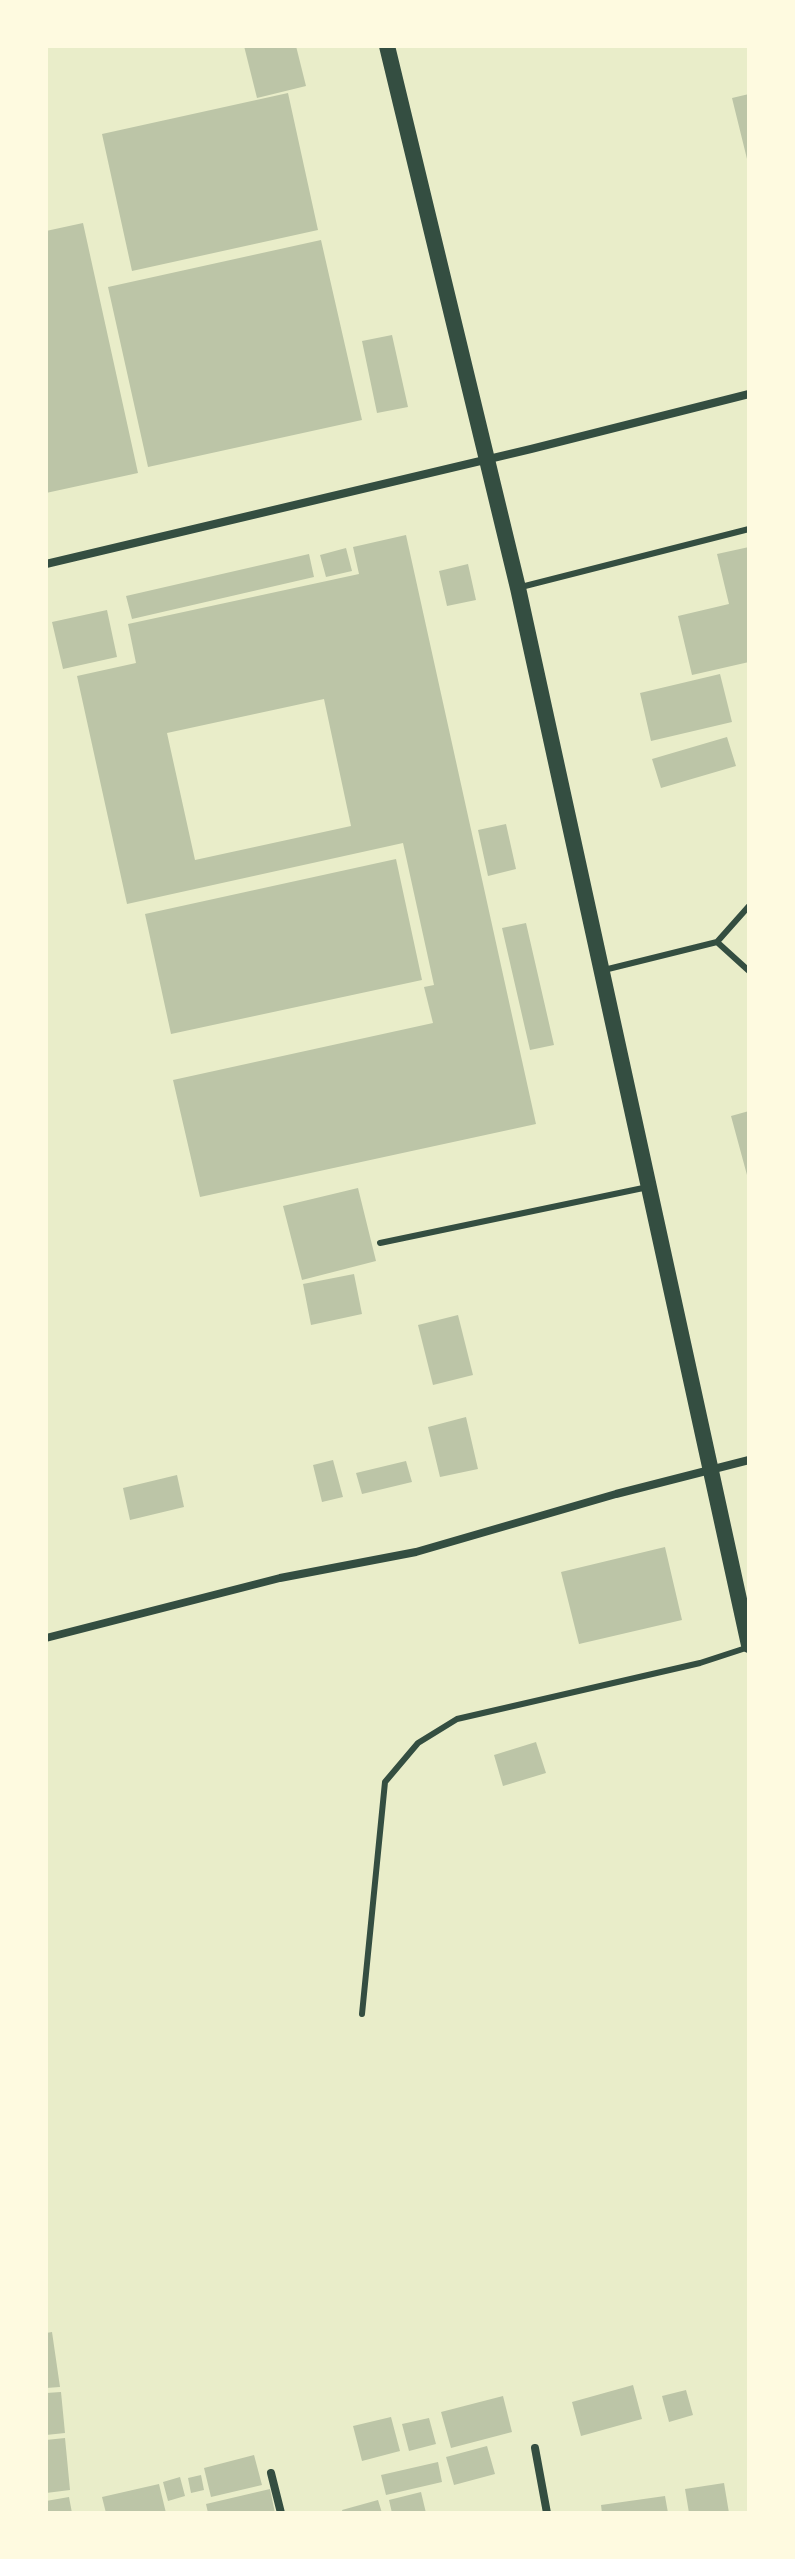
<!DOCTYPE html>
<html>
<head>
<meta charset="utf-8">
<style>
	body { margin:0 }
	#map { position:relative; width:795px; height:2559px; overflow:hidden; background:#e9edc9; font-family:"Source Sans 3",sans-serif }
	canvas { display:block }
	.frame { position:absolute; inset:0; border:48px solid #fefae0; pointer-events:none }
</style>
</head>
<body>
<div id="map">
<canvas width="795" height="2559"></canvas>
<div class="frame"></div>
</div>
<script>
const c = document.querySelector('canvas').getContext('2d');
c.lineJoin = 'round';
function paint(path, color) { c.fillStyle = color; c.fill(path, 'evenodd'); }
const poly = rows => new Path2D(rows.map(r => 'M' + r).join(''));
function stroke(path, color, width, dash) { c.strokeStyle = color; c.lineWidth = width; c.lineCap = dash ? 'butt' : 'round'; c.setLineDash(dash || []); c.stroke(path); }
paint(poly([
	[244,46,296,46,306,86,257,98],
	[288,93,318,230,132,271,102,134],
	[749,94,749,163,748,163,732,98],
	[83,223,138,473,46,493,46,231],
	[321,240,362,420,148,467,108,287],
	[392,335,408,407,377,413,362,341],
	[406,535,536,1124,200,1197,173,1080,433,1023,424,987,434,985,403,843,127,904,77,676,136,663,128,624,359,574,353,547],
	[324,699,351,826,195,860,167,733],
	[749,547,749,662,692,675,678,616,729,604,717,554],
	[346,548,352,571,326,577,320,555],
	[309,554,314,577,132,619,126,596],
	[468,564,476,600,447,606,439,571],
	[107,610,117,657,63,669,52,622],
	[720,674,732,722,651,741,640,693],
	[727,737,736,766,661,788,652,759],
	[506,824,516,869,488,876,478,830],
	[396,859,422,980,171,1034,145,914],
	[526,923,554,1045,530,1050,502,928],
	[749,1111,749,1175,747,1175,731,1116],
	[358,1188,376,1261,302,1280,283,1206],
	[354,1274,362,1314,311,1325,303,1284],
	[458,1315,473,1375,433,1385,418,1325],
	[466,1417,478,1469,440,1477,428,1427],
	[333,1460,343,1497,322,1502,313,1465],
	[406,1461,412,1482,362,1494,356,1473],
	[177,1475,184,1507,130,1520,123,1488],
	[665,1547,682,1620,579,1644,561,1572],
	[536,1742,546,1773,503,1786,494,1755],
	[52,2332,60,2387,46,2388,46,2333],
	[633,2385,642,2419,581,2436,572,2402],
	[686,2390,693,2415,669,2422,662,2396],
	[61,2392,65,2433,46,2435,46,2393],
	[503,2396,512,2432,451,2448,441,2412],
	[391,2417,400,2451,362,2461,353,2426],
	[429,2418,436,2444,409,2451,402,2424],
	[65,2438,70,2490,46,2493,46,2440],
	[487,2446,495,2474,454,2485,446,2457],
	[254,2455,262,2485,211,2497,204,2468],
	[438,2462,442,2482,386,2495,381,2475],
	[201,2475,204,2490,191,2493,188,2478],
	[180,2477,185,2496,168,2501,163,2482],
	[724,2483,729,2513,689,2513,685,2489],
	[159,2484,166,2513,106,2513,102,2497],
	[270,2489,275,2513,208,2513,206,2504],
	[421,2492,426,2513,392,2513,389,2500],
	[665,2496,668,2513,602,2513,601,2505],
	[69,2497,72,2513,46,2513,46,2501],
	[378,2500,382,2513,343,2513,342,2510]
]), '#bcc5a7');
stroke(poly([
	[521,587,749,529],
	[717,942,749,971],
	[604,970,717,942,749,906],
	[380,1243,648,1187],
	[362,2014,385,1782,418,1743,457,1719,700,1663,749,1647]
]), '#344e41', 6);
stroke(poly([
	[46,564,531,449,749,394],
	[46,1638,280,1578,416,1552,616,1494,749,1460],
	[535,2448,547,2513],
	[271,2473,281,2513]
]), '#344e41', 8);
stroke(poly([
	[387,46,518,588,749,1645]
]), '#344e41', 16);
</script>
</body>
</html>
